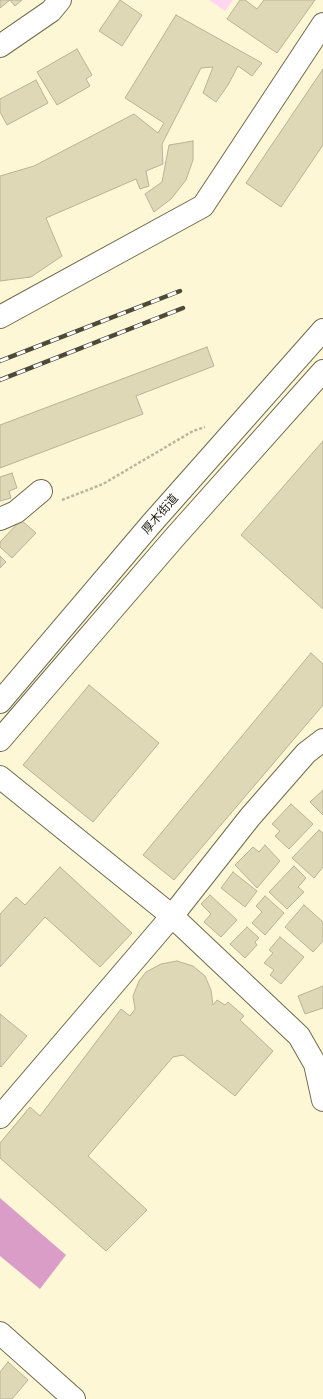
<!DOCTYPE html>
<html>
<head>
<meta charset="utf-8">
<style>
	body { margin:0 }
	canvas { display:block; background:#fdf7d5 }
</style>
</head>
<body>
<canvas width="323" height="1399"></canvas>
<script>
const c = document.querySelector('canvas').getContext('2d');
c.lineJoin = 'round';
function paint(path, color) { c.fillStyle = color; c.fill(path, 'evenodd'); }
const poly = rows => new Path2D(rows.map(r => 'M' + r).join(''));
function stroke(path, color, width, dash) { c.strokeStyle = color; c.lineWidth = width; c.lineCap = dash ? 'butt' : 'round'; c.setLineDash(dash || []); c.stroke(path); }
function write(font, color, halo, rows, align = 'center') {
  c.font = font + ' Lato,"Noto Sans JP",sans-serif'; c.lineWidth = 3; c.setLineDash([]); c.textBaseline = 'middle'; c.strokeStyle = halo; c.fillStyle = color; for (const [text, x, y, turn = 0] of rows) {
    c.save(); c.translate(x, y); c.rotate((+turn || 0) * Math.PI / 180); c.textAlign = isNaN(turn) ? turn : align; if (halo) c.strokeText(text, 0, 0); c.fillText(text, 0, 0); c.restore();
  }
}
paint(poly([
	[209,0,233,0,225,11]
]), '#ffd5f1');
paint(poly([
	[0,1198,66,1255,40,1289,0,1256]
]), '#da9dc8');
const building = poly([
	[0,0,10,0,0,8,0,0],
	[10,0,22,0,15,6,10,0],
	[120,0,142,15,122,46,99,31,120,0],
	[240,0,245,0,257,9,264,0,315,0,277,53,227,19,240,0],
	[176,15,262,63,252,76,238,66,228,85,216,102,203,93,213,67,201,68,162,144,163,164,146,171,149,186,140,189,136,179,46,218,62,256,31,277,0,281,0,176,34,166,134,114,158,133,164,123,125,98,176,15],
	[77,49,92,75,86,79,90,86,57,105,37,72,77,49],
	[323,69,323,145,281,207,246,183,323,69],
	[36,80,48,103,7,125,0,112,0,99,36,80],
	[193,141,193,160,186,180,171,199,154,212,145,194,162,182,169,145,193,141],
	[207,347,214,366,136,396,143,414,0,468,0,425,207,347],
	[323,441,323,609,241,535,323,441],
	[12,473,17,488,9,491,11,498,0,501,0,477,12,473],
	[21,520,36,533,12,558,0,547,0,542,21,520],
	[0,556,6,562,0,568,0,556],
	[311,653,323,664,323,705,174,880,143,855,311,653],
	[89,685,159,743,93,822,23,765,89,685],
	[323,790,323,815,310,802,323,790],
	[291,804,313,824,289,849,275,836,280,831,272,824,291,804],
	[319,830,323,833,323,867,314,878,292,858,319,830],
	[265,845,280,861,257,888,235,865,253,847,259,852,265,845],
	[294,866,306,878,298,887,304,892,287,909,269,892,294,866],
	[60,867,132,933,100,967,45,917,0,967,0,914,16,897,25,905,60,867],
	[233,872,257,891,245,907,221,888,233,872],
	[210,895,237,920,221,937,204,922,211,914,201,904,210,895],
	[265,896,284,913,265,935,252,923,262,912,256,906,265,896],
	[304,905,323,922,323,941,313,952,285,927,304,905],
	[247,927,259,938,255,942,257,945,245,958,230,944,247,927],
	[280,937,304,957,281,984,270,975,274,970,264,963,273,953,269,950,280,937],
	[177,961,193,966,205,976,211,990,213,1005,217,1000,225,1005,228,1002,244,1016,240,1020,273,1051,235,1096,183,1055,173,1057,88,1156,147,1210,106,1251,0,1158,0,1143,30,1107,40,1116,121,1009,130,1016,135,1009,133,996,139,981,146,972,161,964,177,961],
	[323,986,323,1008,305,1014,298,996,323,986],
	[0,1014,27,1036,1,1067,0,1066,0,1014],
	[8,1362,28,1380,12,1399,0,1399,0,1372,8,1362]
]);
paint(building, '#ded8b7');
stroke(building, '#b8b393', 1);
const minor = poly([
	[0,46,51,11,60,0],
	[0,317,203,206,323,24],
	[0,519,16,512,41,491],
	[0,777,172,916,299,1036,315,1064,323,1100],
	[0,1117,172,916,250,817,306,753,323,740],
	[0,1333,74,1399]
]);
const highway = poly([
	[0,702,152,523,323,330],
	[0,740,174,538,323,371]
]);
stroke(minor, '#706b4d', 24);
stroke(highway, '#706b4d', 24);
stroke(poly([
	[62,500,103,484,193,431,205,427]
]), '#bbb69a', 2.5, [3, 2]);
stroke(minor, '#fff', 22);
stroke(highway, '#fff', 22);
const rail = poly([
	[0,361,180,291],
	[0,380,183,308]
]);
stroke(rail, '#4d4a39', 4.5);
stroke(rail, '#fff', 3, [9]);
write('12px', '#232014', '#fff', [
	["厚木街道",160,514,-49]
]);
</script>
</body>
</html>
